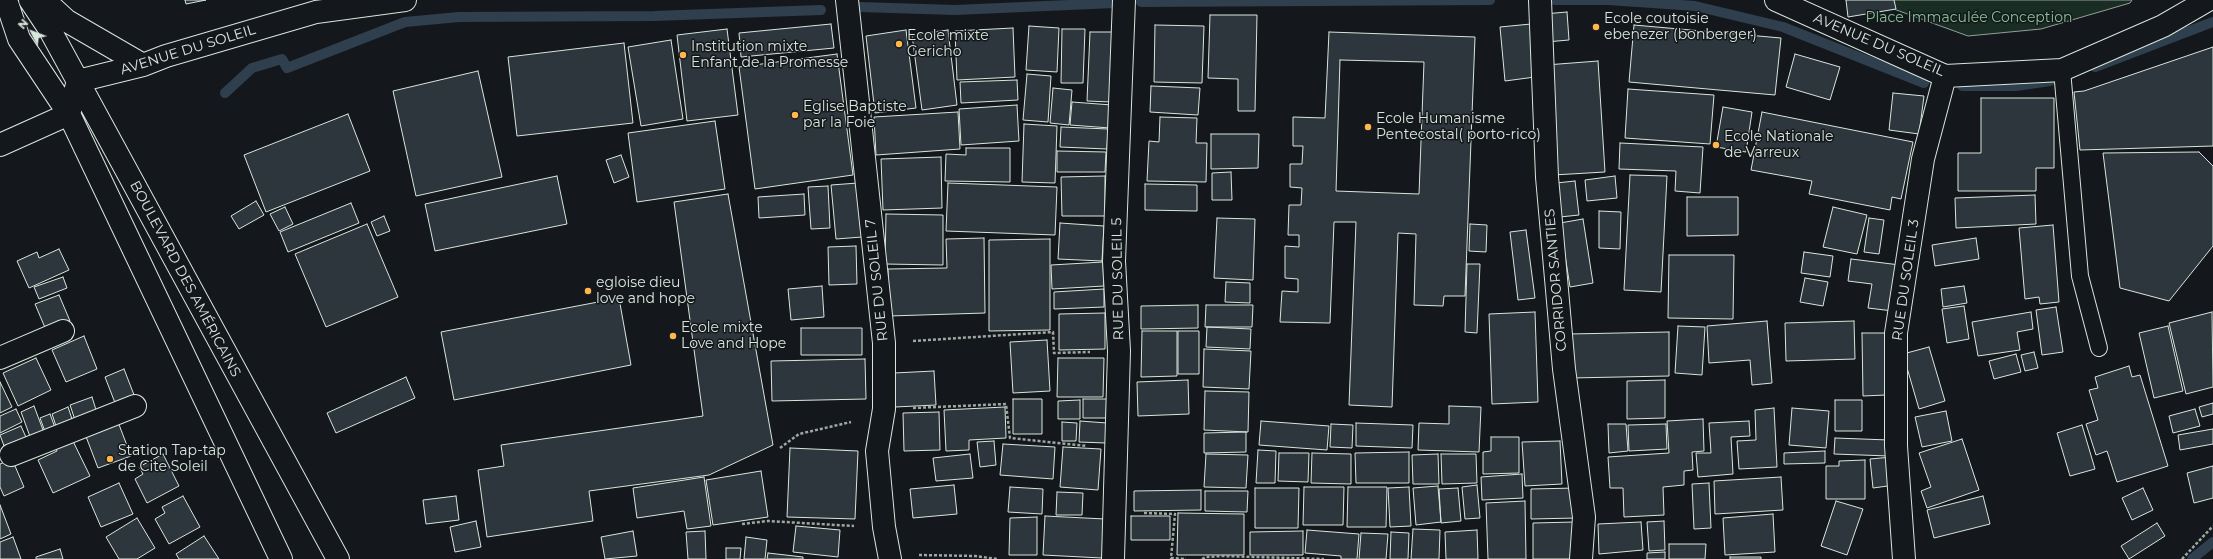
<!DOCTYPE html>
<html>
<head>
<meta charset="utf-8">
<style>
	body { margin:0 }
	#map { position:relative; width:2213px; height:559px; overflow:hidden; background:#14181c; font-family:Montserrat,sans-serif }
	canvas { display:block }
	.north { position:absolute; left:12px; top:12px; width:40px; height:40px; -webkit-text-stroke:3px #14181c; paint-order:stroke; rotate:312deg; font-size:11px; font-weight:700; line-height:16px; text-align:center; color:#d8e6dc }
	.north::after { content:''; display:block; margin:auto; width:14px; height:18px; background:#d8e6dc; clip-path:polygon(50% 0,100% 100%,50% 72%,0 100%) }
</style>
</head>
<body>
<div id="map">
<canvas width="2213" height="559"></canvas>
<div class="north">N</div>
</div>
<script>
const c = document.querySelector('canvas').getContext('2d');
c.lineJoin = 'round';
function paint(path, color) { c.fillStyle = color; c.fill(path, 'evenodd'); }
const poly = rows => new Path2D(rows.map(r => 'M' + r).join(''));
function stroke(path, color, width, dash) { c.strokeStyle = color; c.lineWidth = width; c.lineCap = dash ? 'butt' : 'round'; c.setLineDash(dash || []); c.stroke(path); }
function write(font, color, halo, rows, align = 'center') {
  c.font = font + ' Montserrat,sans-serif'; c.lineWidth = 3; c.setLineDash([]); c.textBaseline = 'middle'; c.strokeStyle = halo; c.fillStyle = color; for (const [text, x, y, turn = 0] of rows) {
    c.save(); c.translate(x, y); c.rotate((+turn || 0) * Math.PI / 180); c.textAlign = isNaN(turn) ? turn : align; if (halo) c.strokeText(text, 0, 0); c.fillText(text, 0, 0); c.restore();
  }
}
const green = poly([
	[1869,0,2132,0,2130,3,2041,29,1968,36,1869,0]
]);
paint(green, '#1a2d24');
stroke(green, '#939e99', 1);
stroke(poly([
	[1554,0,1609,0,1695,6,1783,27,1924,83],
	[1141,2,1490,0],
	[859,7,955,10,1114,3],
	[2095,67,2213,22],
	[1962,86,2016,86,2050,81],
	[225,93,252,68,282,59,287,68,405,22,459,17,654,16,821,10],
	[2192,559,2213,542]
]), '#2f3f4d', 10);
const building = poly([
	[185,0,206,0,186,4,185,0],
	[1846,0,1894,0,1896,9,1848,17,1846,0],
	[1567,12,1569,40,1546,42,1544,14,1567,12],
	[1210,15,1257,15,1255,111,1238,111,1238,79,1208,78,1210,15],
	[831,24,834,48,741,57,739,33,831,24],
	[1531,24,1535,77,1505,81,1500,27,1531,24],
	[1155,25,1204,26,1202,83,1154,82,1155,25],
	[1634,25,1781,38,1775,95,1629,82,1634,25],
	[1029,26,1059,28,1057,72,1026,70,1029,26],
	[1013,28,1015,77,957,80,955,31,1013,28],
	[727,29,738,115,687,121,677,35,727,29],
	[1062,29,1085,29,1083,83,1061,83,1062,29],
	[906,30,916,108,875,113,866,36,906,30],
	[948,30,957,105,922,110,912,35,948,30],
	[1090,32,1113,32,1111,102,1087,101,1090,32],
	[1329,32,1475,37,1465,296,1444,296,1443,306,1414,305,1416,234,1398,233,1392,407,1349,405,1356,222,1334,222,1330,323,1280,322,1282,291,1298,292,1298,279,1285,278,1285,246,1299,247,1299,235,1288,235,1289,205,1301,205,1302,188,1290,187,1290,164,1302,164,1303,146,1293,146,1293,117,1325,118,1329,32],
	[1340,60,1424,62,1419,194,1336,191,1340,60],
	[671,40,683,119,641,126,628,47,671,40],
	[624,43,633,123,517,136,508,57,624,43],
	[2213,47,2213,146,2080,150,2074,92,2084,91,2213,47],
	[837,54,853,175,755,189,739,67,837,54],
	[1795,54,1840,67,1830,100,1786,87,1795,54],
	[1598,61,1605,172,1553,175,1546,65,1598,61],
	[478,71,502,177,416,196,393,91,478,71],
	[1027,74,1051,76,1048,122,1023,120,1027,74],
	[1017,80,1018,100,961,103,960,82,1017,80],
	[1151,86,1200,88,1198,115,1150,112,1151,86],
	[1053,88,1072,90,1069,125,1050,123,1053,88],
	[1628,89,1714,95,1710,144,1625,138,1628,89],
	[1893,93,1924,96,1919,134,1889,130,1893,93],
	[1981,98,2054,98,2054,168,2036,168,2036,191,1958,191,1958,153,1981,153,1981,98],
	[1072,102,1112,105,1110,128,1070,125,1072,102],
	[1017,105,1019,141,961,145,959,109,1017,105],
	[1723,107,1752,112,1746,152,1716,147,1723,107],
	[958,112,960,149,876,155,874,117,958,112],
	[1762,112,1913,142,1901,199,1892,197,1890,210,1809,194,1812,181,1751,170,1762,112],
	[348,114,370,171,266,212,244,155,348,114],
	[1160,117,1197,118,1196,143,1207,143,1206,182,1147,181,1149,141,1159,142,1160,117],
	[715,121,725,189,637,202,628,133,715,121],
	[1024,124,1057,126,1055,183,1022,182,1024,124],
	[1061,127,1108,129,1107,149,1060,147,1061,127],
	[1211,134,1259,134,1258,168,1211,169,1211,134],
	[1620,143,1703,147,1700,193,1675,191,1676,171,1619,169,1620,143],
	[966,148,1010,148,1010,182,945,181,946,154,966,155,966,148],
	[1057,151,1106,152,1105,172,1057,172,1057,151],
	[2199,152,2213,166,2213,246,2169,301,2120,288,2103,153,2199,152],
	[621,155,629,177,614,183,606,160,621,155],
	[941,157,942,208,883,210,881,159,941,157],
	[1231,172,1232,200,1212,200,1212,173,1231,172],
	[1630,175,1667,176,1661,292,1624,290,1630,175],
	[557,176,567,224,435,251,425,204,557,176],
	[1105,176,1105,216,1062,216,1061,177,1105,176],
	[1615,176,1617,198,1587,201,1585,180,1615,176],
	[1575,181,1579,215,1560,217,1556,183,1575,181],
	[858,183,862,237,836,239,831,185,858,183],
	[948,183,1057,187,1055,235,946,231,948,183],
	[1145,184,1197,185,1197,211,1145,210,1145,184],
	[828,186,830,228,811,229,808,187,828,186],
	[728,194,773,445,709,475,589,491,593,521,487,537,478,470,504,466,501,445,703,416,674,202,728,194],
	[804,194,805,215,759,218,758,197,804,194],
	[2035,195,2036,224,1956,228,1955,198,2035,195],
	[1687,197,1738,197,1738,235,1687,236,1687,197],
	[256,201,264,215,239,229,231,216,256,201],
	[351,203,359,223,288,252,280,232,351,203],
	[285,207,293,224,279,231,270,214,285,207],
	[1833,207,1867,215,1857,254,1823,247,1833,207],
	[1599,211,1621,212,1620,249,1599,248,1599,211],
	[886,214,943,215,943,265,885,264,886,214],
	[384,216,390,231,377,236,371,222,384,216],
	[1217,218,1255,219,1253,280,1214,278,1217,218],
	[1869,218,1884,220,1879,254,1864,252,1869,218],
	[1583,219,1593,283,1570,287,1560,223,1583,219],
	[1060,223,1104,226,1102,261,1058,259,1060,223],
	[367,224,398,297,326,327,295,254,367,224],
	[1470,224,1487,225,1486,252,1469,251,1470,224],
	[2053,225,2059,302,2040,304,2039,297,2025,299,2019,228,2053,225],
	[1526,230,1535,298,1518,300,1510,232,1526,230],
	[984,238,985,313,889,316,888,269,947,268,946,239,984,238],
	[1976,238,1979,259,1935,266,1932,245,1976,238],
	[1050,239,1050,330,989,331,989,240,1050,239],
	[856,246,857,284,829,285,828,247,856,246],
	[59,249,69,270,29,288,17,261,37,252,39,258,59,249],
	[1804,252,1833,256,1830,277,1801,273,1804,252],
	[1669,255,1734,255,1733,319,1668,318,1669,255],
	[1851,259,1900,265,1893,311,1868,308,1872,284,1848,281,1851,259],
	[1103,262,1104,286,1052,289,1051,265,1103,262],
	[1467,264,1480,264,1477,333,1465,332,1467,264],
	[63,277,67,288,39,299,34,287,63,277],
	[1805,278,1828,282,1823,306,1800,302,1805,278],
	[1226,282,1250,283,1250,303,1225,302,1226,282],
	[822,286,824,317,791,320,788,289,822,286],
	[1964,286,1967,303,1943,307,1941,289,1964,286],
	[1104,289,1104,307,1054,309,1054,292,1104,289],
	[59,295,70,321,46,330,35,304,59,295],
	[619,298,631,365,454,400,441,332,619,298],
	[1198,305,1198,328,1141,329,1141,306,1198,305],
	[1206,305,1253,305,1252,327,1205,327,1206,305],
	[1964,306,1969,339,1947,343,1942,309,1964,306],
	[2056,307,2063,352,2042,355,2036,310,2056,307],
	[1535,312,1538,402,1492,404,1489,314,1535,312],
	[2031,312,2033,329,2017,332,2020,350,1978,356,1972,322,2031,312],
	[2212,312,2213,387,2186,394,2169,323,2212,312],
	[1105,313,1105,349,1059,350,1059,314,1105,313],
	[1767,321,1772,383,1752,385,1750,360,1709,363,1707,326,1767,321],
	[1854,321,1855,359,1786,361,1785,323,1854,321],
	[1678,326,1705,327,1702,375,1675,373,1678,326],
	[2168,326,2183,391,2154,398,2139,333,2168,326],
	[1207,327,1251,329,1250,349,1206,347,1207,327],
	[801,328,862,328,862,355,801,355,801,328],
	[1142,331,1177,331,1177,376,1141,377,1142,331],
	[1178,331,1199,331,1199,374,1178,374,1178,331],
	[1669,332,1669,376,1570,378,1569,334,1669,332],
	[1862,333,1885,333,1886,395,1863,396,1862,333],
	[84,336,97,369,66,382,52,350,84,336],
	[1047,340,1050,391,1013,393,1010,342,1047,340],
	[1929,347,1945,401,1919,409,1903,354,1929,347],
	[1204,349,1251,351,1249,389,1203,387,1204,349],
	[2034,352,2038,368,2025,371,2021,355,2034,352],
	[2016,354,2021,372,1994,379,1989,361,2016,354],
	[36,358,51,390,18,406,3,373,36,358],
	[1058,358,1104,358,1103,397,1057,397,1058,358],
	[865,359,866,399,772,401,771,361,865,359],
	[2129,366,2132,377,2140,375,2168,466,2117,482,2107,451,2096,455,2086,424,2098,420,2089,390,2098,388,2095,377,2129,366],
	[124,369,136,400,117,408,105,377,124,369],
	[934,371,936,405,895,407,894,373,934,371],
	[406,377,415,398,336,433,327,413,406,377],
	[1188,380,1189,414,1138,416,1137,382,1188,380],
	[1665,380,1665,418,1627,419,1627,381,1665,380],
	[0,382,12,407,0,413,0,382],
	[1205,391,1249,392,1248,432,1204,430,1205,391],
	[92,397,97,413,75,420,70,405,92,397],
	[1013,399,1042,399,1042,434,1013,434,1013,399],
	[1083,399,1107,399,1106,418,1083,418,1083,399],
	[1080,400,1080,419,1058,419,1058,401,1080,400],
	[1835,400,1862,400,1862,431,1835,431,1835,400],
	[2213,403,2213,414,2202,417,2199,407,2213,403],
	[34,406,46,438,32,442,21,412,34,406],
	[1449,406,1481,407,1479,452,1418,450,1419,423,1449,424,1449,406],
	[68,407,74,425,58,432,52,414,68,407],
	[1005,407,1006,438,969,440,969,450,946,451,944,410,1005,407],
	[1774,408,1777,467,1739,469,1737,441,1756,440,1755,410,1774,408],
	[1792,408,1829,411,1826,448,1789,445,1792,408],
	[16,409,22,422,0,433,0,416,16,409],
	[2195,409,2200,426,2173,433,2169,416,2195,409],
	[1946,411,1952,441,1922,447,1915,417,1946,411],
	[939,412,940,450,904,451,903,413,939,412],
	[50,414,57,433,47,437,40,418,50,414],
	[1703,419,1704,451,1692,452,1693,470,1684,471,1684,485,1663,487,1664,515,1624,517,1623,488,1610,488,1608,457,1669,453,1667,421,1703,419],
	[1080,421,1107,423,1106,443,1079,442,1080,421],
	[1261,421,1329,426,1327,450,1259,445,1261,421],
	[1749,421,1750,436,1731,437,1733,474,1698,477,1696,453,1711,453,1709,423,1749,421],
	[118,422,131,456,98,468,85,434,118,422],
	[1062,422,1077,423,1076,441,1062,441,1062,422],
	[1356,423,1413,425,1412,448,1356,446,1356,423],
	[1331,424,1353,425,1352,448,1330,447,1331,424],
	[1608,424,1626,424,1628,451,1609,453,1608,424],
	[1666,424,1667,449,1629,451,1628,425,1666,424],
	[2082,425,2095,469,2070,476,2057,433,2082,425],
	[21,426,29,444,7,454,0,435,21,426],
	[2213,429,2213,444,2180,450,2178,435,2213,429],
	[1246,432,1246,452,1204,453,1204,433,1246,432],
	[70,435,90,476,53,493,38,460,57,451,53,442,70,435],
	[1491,437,1519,437,1519,473,1483,474,1483,452,1491,451,1491,437],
	[1835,438,1889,440,1889,456,1834,454,1835,438],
	[1962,439,1979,490,1927,508,1921,491,1931,487,1919,453,1962,439],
	[994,441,996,465,980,467,977,442,994,441],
	[1560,441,1562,484,1525,486,1522,442,1560,441],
	[1003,444,1055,447,1053,479,1000,475,1003,444],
	[1063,447,1101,449,1098,490,1060,487,1063,447],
	[790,448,858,451,855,519,787,517,790,448],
	[1258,450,1276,451,1275,483,1256,483,1258,450],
	[1825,451,1825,463,1784,464,1784,453,1825,451],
	[1409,452,1409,483,1356,483,1355,453,1409,452],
	[1279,453,1309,453,1308,482,1278,481,1279,453],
	[1312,453,1351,454,1351,484,1311,483,1312,453],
	[163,454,179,486,147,503,135,479,143,474,139,467,163,454],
	[970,454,973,478,936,481,933,458,970,454],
	[1206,454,1248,455,1246,488,1204,487,1206,454],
	[1438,454,1439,484,1413,484,1412,455,1438,454],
	[1441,454,1476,454,1477,483,1442,484,1441,454],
	[1892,457,1895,485,1873,488,1870,459,1892,457],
	[12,459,24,487,4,496,0,487,0,464,12,459],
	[1865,460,1865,499,1826,499,1826,466,1839,466,1839,461,1865,460],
	[2213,466,2213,498,2194,503,2187,473,2213,466],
	[761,471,768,517,713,525,706,480,761,471],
	[1522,474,1523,498,1482,500,1481,477,1522,474],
	[704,477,711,526,687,529,684,511,637,518,633,488,704,477],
	[1781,477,1783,510,1715,514,1714,481,1781,477],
	[119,483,133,514,101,527,88,497,119,483],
	[1709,483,1711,528,1694,529,1692,484,1709,483],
	[954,485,957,514,913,518,910,489,954,485],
	[1477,485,1480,518,1465,519,1462,487,1477,485],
	[1438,486,1441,522,1416,525,1413,488,1438,486],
	[1010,487,1043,489,1042,514,1008,512,1010,487],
	[1304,487,1344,487,1343,525,1303,525,1304,487],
	[1348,487,1387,487,1386,527,1347,527,1348,487],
	[1409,487,1411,526,1390,527,1388,488,1409,487],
	[1255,488,1299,488,1298,528,1255,528,1255,488],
	[1458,488,1461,521,1441,523,1439,489,1458,488],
	[1576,488,1577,518,1531,519,1531,489,1576,488],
	[2143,488,2153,510,2132,520,2122,498,2143,488],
	[1201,490,1201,510,1134,511,1134,491,1201,490],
	[1205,491,1248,491,1247,512,1205,511,1205,491],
	[1057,492,1083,493,1082,515,1056,515,1057,492],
	[183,496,200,527,169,544,155,519,165,513,162,507,183,496],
	[456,496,459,520,426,524,423,500,456,496],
	[1983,496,1990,524,1934,538,1927,510,1983,496],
	[1525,501,1526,559,1488,559,1486,503,1525,501],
	[1836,501,1863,509,1847,555,1821,546,1836,501],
	[0,505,11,534,0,539,0,505],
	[1178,513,1244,514,1244,555,1177,555,1178,513],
	[1773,514,1775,552,1725,555,1723,518,1773,514],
	[1045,516,1105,519,1102,558,1043,555,1045,516],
	[1131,516,1170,516,1170,540,1131,540,1131,516],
	[1037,517,1037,555,1009,555,1010,518,1037,517],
	[137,518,155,548,137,559,119,559,106,537,137,518],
	[476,521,481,547,455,552,450,527,476,521],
	[1664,521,1665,550,1649,551,1647,522,1664,521],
	[1575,522,1575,559,1533,559,1533,523,1575,522],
	[1641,522,1643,550,1599,554,1598,524,1641,522],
	[2157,523,2165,536,2129,559,2121,546,2157,523],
	[796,526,840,530,838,557,793,552,796,526],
	[1413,529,1440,530,1439,559,1411,559,1413,529],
	[1307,530,1359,534,1357,559,1341,559,1341,556,1305,553,1307,530],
	[1477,530,1478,559,1446,559,1445,532,1477,530],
	[633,531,637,556,605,559,601,537,633,531],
	[705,531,706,559,688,559,686,532,705,531],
	[1303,531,1303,555,1250,555,1250,532,1303,531],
	[1391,532,1409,533,1408,559,1390,559,1391,532],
	[1361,533,1388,534,1386,559,1359,559,1361,533],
	[204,536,219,559,179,559,176,554,204,536],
	[13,537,21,559,0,559,0,542,13,537],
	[746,537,767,540,765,559,744,559,746,537],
	[1669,544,1706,544,1705,559,1669,559,1669,544],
	[726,548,741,548,740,559,726,559,726,548],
	[60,549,63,559,36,559,36,557,60,549],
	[1665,552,1665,559,1647,559,1647,553,1665,552],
	[768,553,803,557,803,559,767,559,768,553],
	[1730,557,1761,557,1761,559,1730,559,1730,557]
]);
paint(building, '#2c363c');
stroke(building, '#d8e6dc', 1);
const lane = poly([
	[2062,70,2080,276,2099,348]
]);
const street = poly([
	[847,0,884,343,884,409,877,451,884,527,890,559],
	[1540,0,1547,177,1564,369,1584,517,1581,559],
	[0,358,63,331],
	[11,455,135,406],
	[1113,559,1119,351,1114,261,1124,0],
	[1904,559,1896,446,1896,333,1923,159,1945,76]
]);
const secondary = poly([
	[6,0,19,39,69,114,281,559],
	[30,0,50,30,338,559],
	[44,0,67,21,143,65],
	[1776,0,1945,76,2062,70,2163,26,2208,0],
	[0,145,69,114,78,81,143,65,166,56,316,12,405,0]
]);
stroke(lane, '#d8e6dc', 18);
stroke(street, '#d8e6dc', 24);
stroke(secondary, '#d8e6dc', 24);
stroke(poly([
	[913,341,1053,332,1054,353,1090,352],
	[913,408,1006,404,1010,438,1087,446],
	[780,448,799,434,851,422],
	[1144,513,1175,514,1171,558,1186,559],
	[742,524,768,521,854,526],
	[919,555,975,556,997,559],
	[1202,559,1206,557,1222,556,1324,559],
	[2182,559,2213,526]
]), '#9da8a2', 2.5, [3, 2]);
stroke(lane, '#14181c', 16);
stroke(street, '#14181c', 22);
stroke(secondary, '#14181c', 22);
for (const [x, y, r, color] of [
	[1596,27,4,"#ffb74d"],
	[899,44,4,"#ffb74d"],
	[683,55,4,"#ffb74d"],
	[795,115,4,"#ffb74d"],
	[1368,127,4,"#ffb74d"],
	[1716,145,4,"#ffb74d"],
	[588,291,4,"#ffb74d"],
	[673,336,4,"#ffb74d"],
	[110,459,4,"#ffb74d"]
]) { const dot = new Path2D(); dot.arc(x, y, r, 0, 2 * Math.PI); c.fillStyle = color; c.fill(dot); stroke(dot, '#14181c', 1.5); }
write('14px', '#8ac095', '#14181c', [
	["Place Immaculée Conception",1969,18]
]);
write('14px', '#d8e6dc', '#14181c', [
	["Ecole coutoisie",1604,19],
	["ebenezer (bonberger)",1604,35],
	["Ecole mixte",907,36],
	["Gericho",907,52],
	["Institution mixte",691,47],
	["Enfant de la Promesse",691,63],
	["Eglise Baptiste",803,107],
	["par la Foie",803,123],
	["Ecole Humanisme",1376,119],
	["Pentecostal( porto-rico)",1376,135],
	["Ecole Nationale",1724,137],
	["de Varreux",1724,153],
	["egloise dieu",596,283],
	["love and hope",596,299],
	["Ecole mixte",681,328],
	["Love and Hope",681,344],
	["Station Tap-tap",118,451],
	["de Cite Soleil",118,467]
], 'left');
write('14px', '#d8e6dc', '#14181c', [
	["AVENUE DU SOLEIL",1879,45,23],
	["AVENUE DU SOLEIL",188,50,-17],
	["BOULEVARD DES AMÉRICAINS",185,279,62],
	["RUE DU SOLEIL 5",1118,279,-91],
	["RUE DU SOLEIL 7",877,280,-96],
	["CORRIDOR SANTIES",1556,280,-95],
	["RUE DU SOLEIL 3",1906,280,-82]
]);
</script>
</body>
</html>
